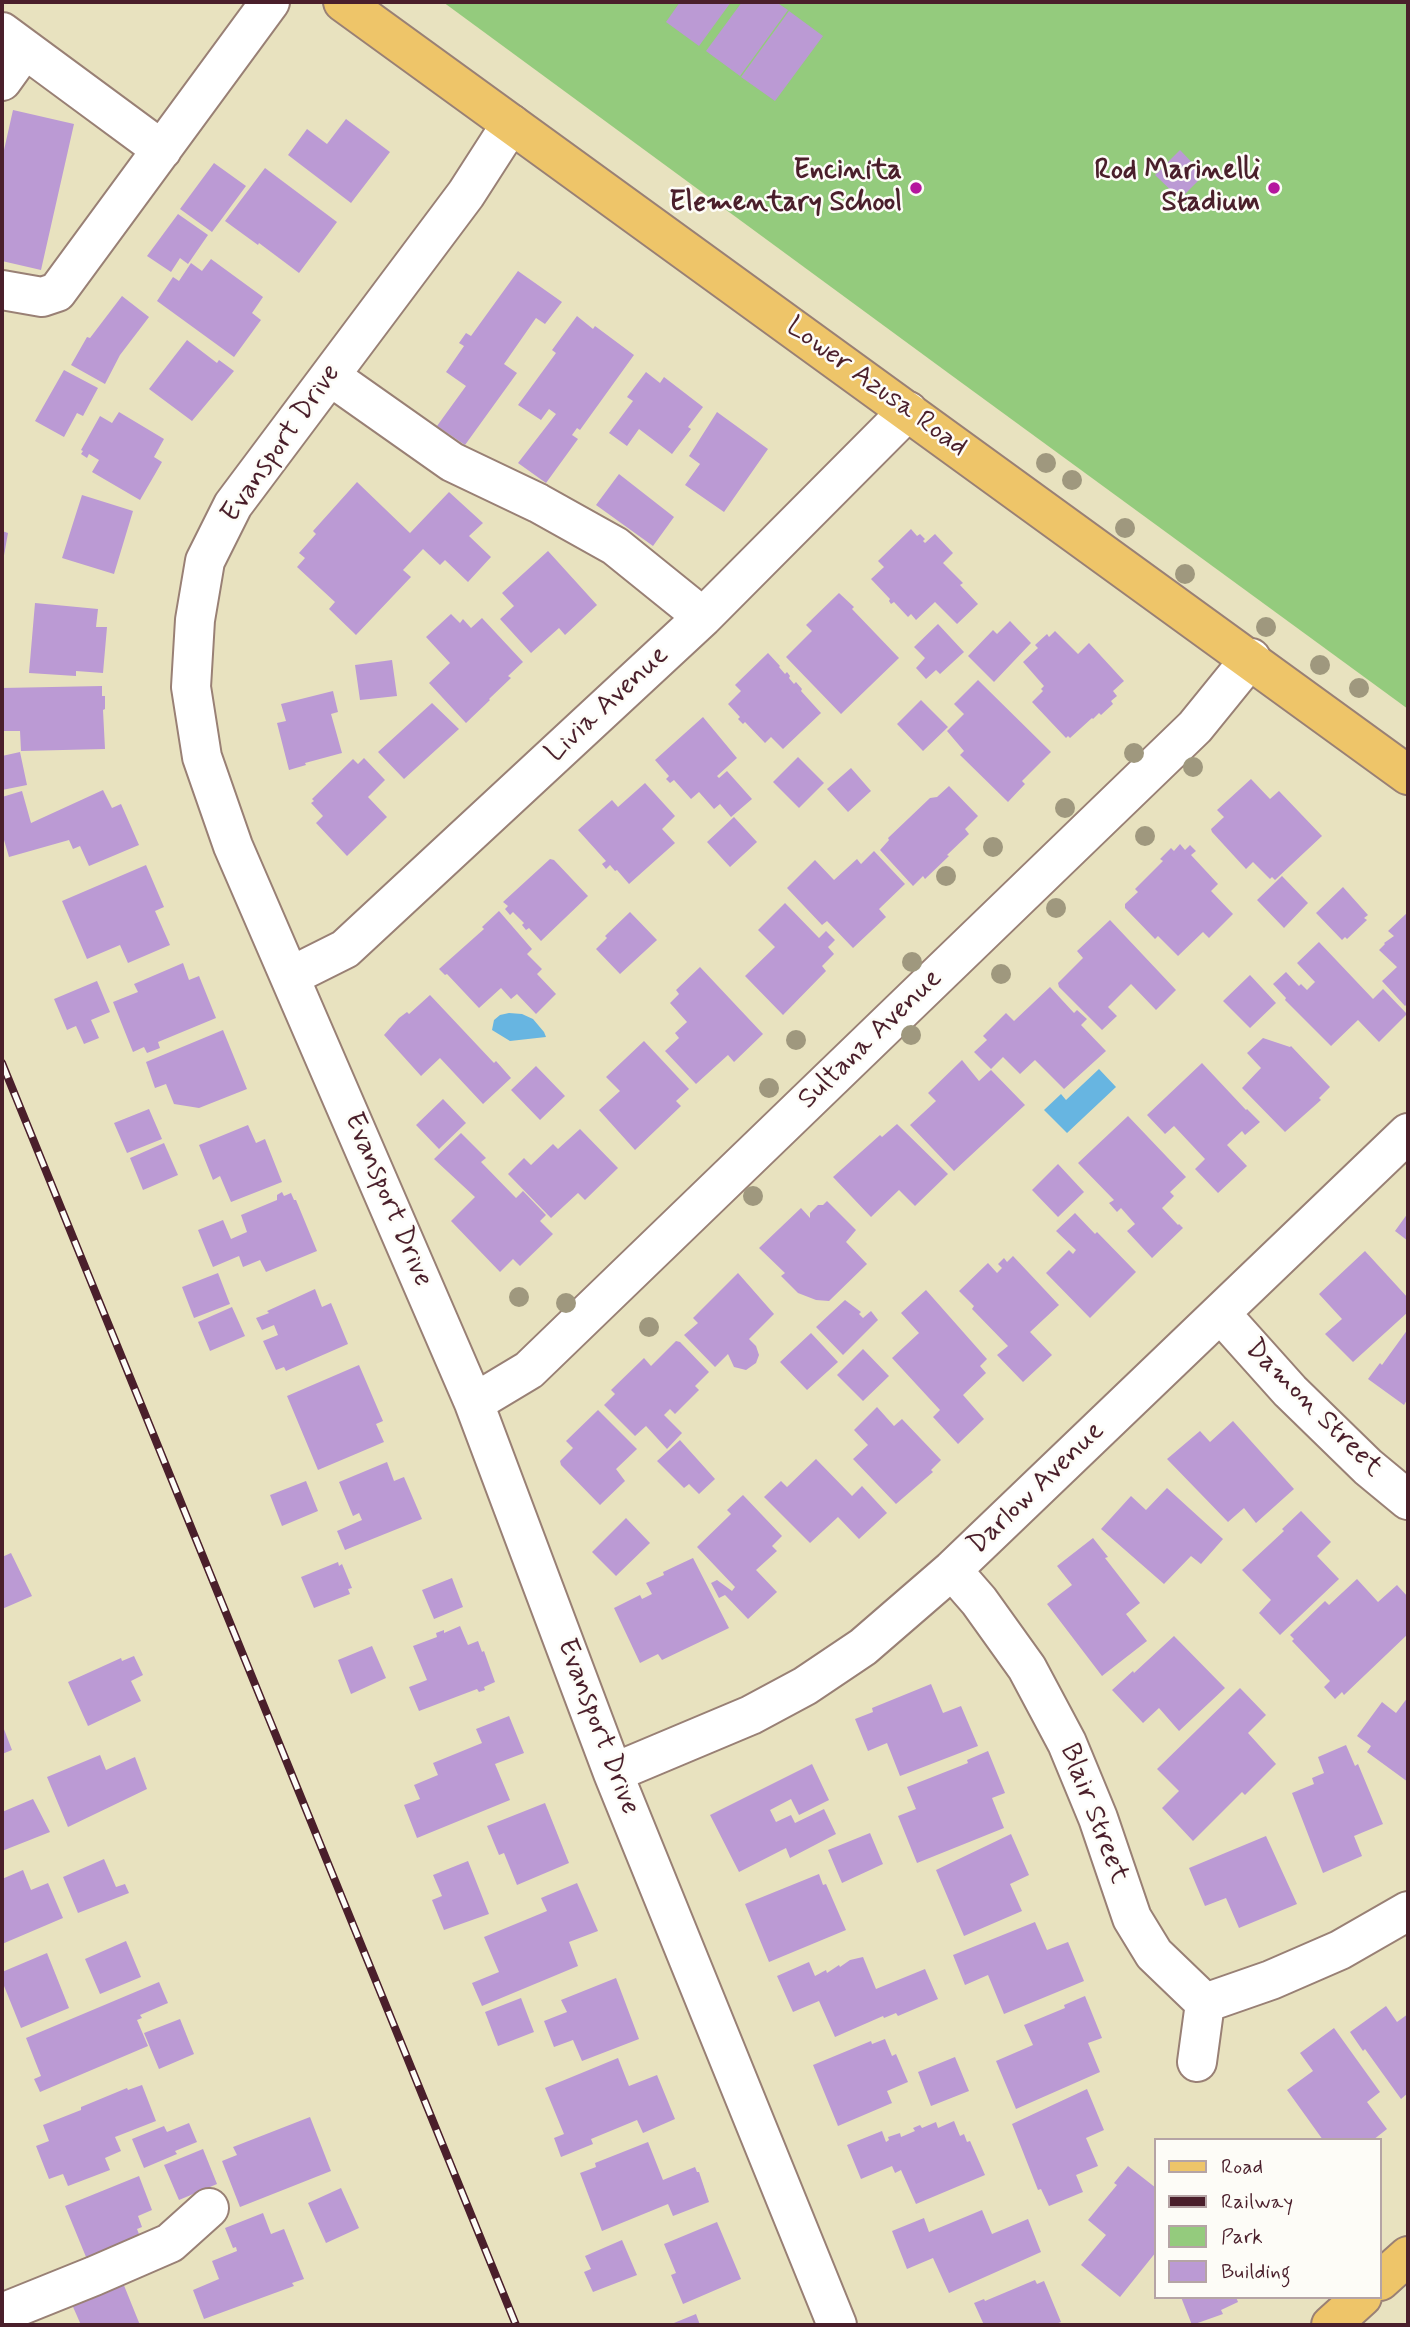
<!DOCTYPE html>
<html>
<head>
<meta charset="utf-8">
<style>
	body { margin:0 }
	#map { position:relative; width:1410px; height:2327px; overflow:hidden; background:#e8e2bf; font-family:Mynerve,sans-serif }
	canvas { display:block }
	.frame { position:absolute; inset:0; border:4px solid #4a1f2b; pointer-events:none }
	.legend { position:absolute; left:1154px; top:2138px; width:228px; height:161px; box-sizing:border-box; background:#fdfcf7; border:2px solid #b5a4a5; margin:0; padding:9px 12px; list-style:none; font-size:21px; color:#4a1f2b }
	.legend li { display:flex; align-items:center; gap:14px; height:35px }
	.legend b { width:35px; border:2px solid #b5a4a5 }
</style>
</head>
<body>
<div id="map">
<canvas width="1410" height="2327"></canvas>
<div class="frame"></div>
<ul class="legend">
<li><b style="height:9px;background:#eec569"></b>Road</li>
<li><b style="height:9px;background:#4a1f2b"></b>Railway</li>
<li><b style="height:19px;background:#94cb7d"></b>Park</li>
<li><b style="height:19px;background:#bb9ad4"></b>Building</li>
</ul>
</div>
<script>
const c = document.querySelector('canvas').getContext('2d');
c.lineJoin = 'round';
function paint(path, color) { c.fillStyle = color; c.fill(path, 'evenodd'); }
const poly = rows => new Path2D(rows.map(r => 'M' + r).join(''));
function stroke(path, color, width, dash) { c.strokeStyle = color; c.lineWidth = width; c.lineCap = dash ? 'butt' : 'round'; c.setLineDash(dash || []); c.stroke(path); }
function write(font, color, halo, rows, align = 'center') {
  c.font = font + ' Mynerve,sans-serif'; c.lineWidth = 5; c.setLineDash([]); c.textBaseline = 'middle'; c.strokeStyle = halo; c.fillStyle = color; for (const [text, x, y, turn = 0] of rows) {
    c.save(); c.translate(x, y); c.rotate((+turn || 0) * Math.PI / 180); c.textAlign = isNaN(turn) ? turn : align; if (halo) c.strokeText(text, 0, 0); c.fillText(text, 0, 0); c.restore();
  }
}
paint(poly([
	[443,2,1408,2,1408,709,951,375]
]), '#94cb7d');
paint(poly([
	[509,1013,522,1014,533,1019,544,1032,546,1037,510,1041,492,1030,494,1020,500,1015],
	[1099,1069,1116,1087,1067,1133,1044,1110,1061,1094,1066,1100]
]), '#67b5e1');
paint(poly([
	[680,2,731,2,699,46,666,22],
	[742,2,776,2,788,10,740,76,706,51],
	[789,11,823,36,775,101,741,77],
	[13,110,74,124,41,270,2,261,2,159],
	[346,119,390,152,351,203,288,155,307,129,327,144],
	[1180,150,1204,175,1180,199,1155,175],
	[214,163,246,186,212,232,180,209],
	[265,168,337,222,299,273,259,243,258,245,225,221],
	[178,214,208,235,188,264,180,258,171,272,147,256],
	[211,259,263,297,252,313,261,320,234,357,157,301,173,277,179,281,191,263,202,271],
	[518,271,562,302,545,324,536,318,504,364,517,373,465,445,437,426,466,386,446,372,464,346,459,343,466,333,471,336],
	[122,296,149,317,120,355,105,384,71,365,87,337,90,338],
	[577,316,593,329,595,326,634,355,580,430,577,428,572,435,578,439,546,483,518,463,556,414,549,409,541,420,518,405,556,353,552,350],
	[187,340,217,363,219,360,234,371,192,421,149,389],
	[64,370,98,388,83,416,77,413,64,437,35,421],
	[646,372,660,383,664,377,703,407,688,427,691,429,672,454,639,429,627,446,609,433,633,401,627,397],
	[119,412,164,439,154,457,162,462,140,500,92,472,99,460,89,454,87,458,81,454,83,451,81,450,100,416,112,423],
	[717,412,768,449,724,512,685,485,700,464,689,456],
	[619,474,674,517,653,546,596,505],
	[357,482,410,533,449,492,483,523,469,536,491,557,468,582,445,560,440,565,423,549,403,570,411,577,356,635,329,609,335,602,297,567,305,558,299,553,316,534,313,531],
	[82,495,133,511,114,574,62,558],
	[911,529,917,536,920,534,925,539,923,541,925,543,935,534,953,553,943,563,963,583,960,585,978,604,957,624,935,602,916,620,911,614,908,617,894,602,891,604,889,601,890,599,871,579,884,567,878,561],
	[2,531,8,533,3,561,2,561],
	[548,551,597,605,565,635,559,628,531,653,500,619,514,606,502,593],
	[839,593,854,607,852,609,899,658,841,714,786,657,812,631,806,625],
	[35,603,98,609,96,627,107,627,103,673,76,671,76,676,29,673],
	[451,614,460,623,463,619,471,628,482,618,523,662,508,676,511,678,489,699,490,700,466,723,429,683,450,663,426,637],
	[1010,621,1031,643,994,682,968,656,993,630,997,634],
	[938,624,964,652,940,674,936,670,926,679,916,668,925,658,914,647],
	[1055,631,1078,654,1089,643,1124,681,1113,691,1117,696,1111,701,1113,704,1101,715,1099,713,1093,719,1092,718,1070,738,1068,736,1066,738,1032,702,1043,691,1041,689,1044,686,1023,662,1038,648,1035,645,1047,634,1049,637],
	[768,653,780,666,779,667,785,674,787,672,790,676,789,678,794,684,796,682,802,689,801,691,821,713,783,749,771,737,765,743,745,722,743,724,738,719,740,717,728,704,741,691,735,685],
	[392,660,397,696,360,700,355,665],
	[978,680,1051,752,1022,781,1025,784,1008,802,960,755,964,751,947,731,964,714,954,704],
	[102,686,102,696,105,696,105,709,103,710,105,749,21,751,20,731,2,731,2,688],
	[333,691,338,712,331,714,342,753,305,763,306,765,289,770,277,723,286,721,281,704],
	[921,700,948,727,923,751,897,724],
	[432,703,459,729,404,779,378,752],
	[703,717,737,758,717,776,719,778,727,771,752,799,731,817,720,804,714,809,699,792,691,799,674,780,670,783,666,779,669,776,655,760],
	[20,752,27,785,2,790,2,756],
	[798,757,824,783,799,808,773,782],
	[364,758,385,780,368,797,387,817,347,856,316,823,323,816,311,803,314,801,312,799,353,759,358,764],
	[851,768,871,791,848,812,827,789],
	[1251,779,1270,799,1279,791,1322,836,1275,880,1272,877,1270,879,1253,862,1246,869,1212,832,1211,829,1224,817,1217,810],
	[645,783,675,816,662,829,675,843,629,884,617,870,615,871,610,865,606,869,602,864,606,861,578,830,612,800,618,807],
	[949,786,978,816,965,829,969,834,947,855,949,856,925,879,923,876,913,886,880,850,889,840,888,838,930,798,937,797],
	[103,790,112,808,121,804,139,845,89,866,80,846,73,849,69,840,9,857,2,833,2,797,22,791,31,823],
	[734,817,757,842,730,867,707,842],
	[1180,844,1185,850,1190,845,1196,851,1191,855,1218,884,1211,891,1233,914,1209,938,1203,932,1178,956,1158,936,1155,939,1125,908,1125,904,1138,892,1135,889,1163,861,1160,859,1171,848,1174,851],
	[874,851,905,884,879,909,886,917,853,948,827,921,822,925,787,888,815,860,834,880,857,859,861,864],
	[550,859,554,860,588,896,541,941,529,928,526,930,522,925,524,923,513,912,510,915,505,909,508,906,503,902],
	[146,865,164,907,155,911,170,945,128,963,120,945,87,959,62,901],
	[1282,876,1308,903,1284,928,1257,900],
	[1343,887,1368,915,1364,918,1367,920,1347,939,1345,937,1342,940,1316,913],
	[785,903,819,938,826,931,835,940,828,947,834,954,822,966,826,971,783,1015,745,976,775,947,758,930],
	[499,911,532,949,527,954,542,969,537,974,556,994,536,1014,517,994,511,999,501,988,479,1008,447,974,445,975,439,969,484,929,482,927],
	[630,912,657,940,620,974,596,949,607,938,605,936],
	[1408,912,1408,1003,1405,1006,1382,981,1397,967,1379,950,1385,944,1384,943,1394,936,1388,931],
	[1110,920,1176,990,1156,1010,1131,984,1108,1007,1117,1016,1102,1030,1059,987,1058,983,1083,958,1077,951],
	[1319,942,1373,999,1383,989,1407,1014,1379,1042,1358,1020,1331,1046,1285,1000,1286,998,1273,984,1286,972,1299,986,1301,984,1307,990,1315,982,1297,963],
	[183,963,189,980,199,976,216,1018,158,1042,160,1048,147,1053,144,1047,133,1052,113,1002,138,992,134,984],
	[700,967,763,1034,734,1062,728,1055,696,1084,665,1051,679,1038,675,1033,687,1022,670,1003,679,994,676,990],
	[1250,975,1276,1003,1250,1028,1223,1001],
	[97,981,110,1012,91,1020,99,1038,84,1044,76,1026,67,1030,54,999],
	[1050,987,1074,1013,1077,1010,1087,1019,1081,1025,1106,1051,1064,1089,1035,1060,1020,1074,1003,1057,991,1069,974,1052,987,1040,983,1036,1006,1013,1014,1021],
	[430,995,494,1063,496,1061,511,1078,483,1104,440,1058,421,1076,384,1035,399,1018,407,1012,409,1014],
	[223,1030,247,1089,199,1108,174,1104,166,1084,155,1088,146,1062],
	[1263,1038,1290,1047,1291,1046,1330,1087,1319,1098,1321,1100,1285,1132,1242,1088,1261,1068,1247,1053],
	[644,1041,689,1089,676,1101,681,1106,635,1150,599,1110,620,1091,606,1077],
	[962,1060,979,1081,991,1070,1025,1105,954,1171,910,1125,936,1101,928,1093],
	[1202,1063,1246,1110,1247,1109,1260,1122,1245,1135,1242,1131,1227,1145,1247,1166,1218,1193,1195,1169,1205,1159,1174,1126,1165,1134,1147,1115],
	[536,1066,565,1096,540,1120,511,1090],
	[443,1099,466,1123,439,1149,416,1125],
	[149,1109,162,1139,127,1153,114,1123],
	[1128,1116,1186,1177,1170,1192,1174,1196,1162,1208,1178,1225,1179,1224,1183,1228,1152,1258,1127,1231,1135,1224,1121,1208,1117,1212,1109,1203,1114,1200,1078,1163],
	[897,1124,948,1174,915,1206,899,1190,871,1217,833,1177,880,1135,882,1137],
	[248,1125,256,1143,265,1139,282,1182,231,1202,220,1176,213,1180,199,1145],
	[580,1129,618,1168,585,1200,578,1193,551,1218,508,1174,524,1158,531,1165,553,1144,558,1149],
	[461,1133,486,1158,481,1162,516,1198,523,1191,546,1215,540,1221,553,1234,520,1266,513,1259,500,1272,451,1221,475,1197,434,1159],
	[164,1143,178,1175,143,1190,130,1158],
	[1058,1164,1084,1192,1058,1217,1032,1190],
	[282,1192,284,1196,291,1193,294,1200,296,1200,317,1251,266,1272,260,1260,243,1267,239,1256,213,1267,198,1230,223,1220,231,1239,247,1232,241,1215,277,1200,277,1195],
	[827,1201,856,1230,846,1242,867,1264,829,1301,816,1300,798,1293,781,1276,785,1273,759,1248,801,1208,810,1218,810,1213,818,1205,823,1205],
	[1075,1213,1095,1234,1097,1232,1136,1272,1090,1318,1046,1273,1069,1250,1073,1254,1076,1250,1056,1231],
	[1408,1213,1408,1241,1395,1231],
	[1365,1251,1408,1298,1408,1312,1353,1362,1325,1334,1342,1319,1319,1294],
	[1013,1256,1059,1305,1030,1332,1052,1355,1023,1382,997,1355,1008,1346,972,1309,974,1306,959,1291,988,1263,997,1273,1002,1268,998,1264,1004,1258,1007,1262],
	[218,1273,230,1304,194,1318,182,1287],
	[738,1273,774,1314,749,1339,756,1346,759,1355,756,1363,746,1370,734,1367,728,1354,715,1367,684,1335,698,1323,693,1318],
	[315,1289,322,1307,331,1303,348,1344,286,1371,284,1367,276,1370,263,1341,278,1335,274,1325,262,1330,256,1318,269,1313,267,1311],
	[926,1290,987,1359,980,1366,986,1373,963,1395,984,1419,958,1444,933,1417,940,1410,892,1358,919,1333,901,1313],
	[845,1300,861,1312,859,1314,863,1318,871,1311,878,1320,843,1355,816,1327],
	[232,1307,245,1336,210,1351,198,1322],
	[1408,1329,1408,1398,1404,1405,1368,1379,1380,1363,1382,1365],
	[811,1333,838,1362,807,1390,780,1362],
	[676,1341,680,1342,709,1372,695,1386,699,1390,675,1414,670,1409,664,1415,682,1433,667,1449,646,1426,635,1436,604,1405,615,1394,611,1390,644,1358,651,1366],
	[863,1349,889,1376,863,1401,837,1375],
	[359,1365,383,1421,376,1424,384,1442,318,1470,287,1396],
	[877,1407,894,1426,902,1419,941,1460,931,1470,933,1472,896,1504,853,1459,868,1445,854,1430],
	[598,1410,637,1449,616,1469,625,1481,600,1505,561,1465,560,1461,573,1448,566,1441],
	[1233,1421,1294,1489,1256,1523,1244,1508,1228,1522,1167,1459,1200,1431,1210,1442],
	[680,1440,715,1479,699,1494,689,1484,684,1488,657,1461],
	[816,1459,852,1496,862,1486,887,1513,859,1539,838,1517,810,1543,764,1497,781,1481,787,1487],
	[387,1462,394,1481,404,1477,422,1519,345,1550,337,1531,362,1520,359,1513,353,1516,339,1482],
	[306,1481,318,1511,282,1526,270,1495],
	[1167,1488,1223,1539,1201,1564,1191,1556,1164,1584,1101,1529,1131,1496,1146,1510],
	[743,1495,782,1536,772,1546,777,1551,756,1570,777,1592,748,1619,725,1595,719,1598,711,1583,717,1580,732,1591,735,1587,697,1547,731,1514,727,1510],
	[1301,1511,1331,1542,1317,1556,1339,1579,1280,1635,1259,1613,1271,1600,1242,1570,1284,1531,1282,1529],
	[626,1518,650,1543,616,1576,592,1552],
	[1093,1538,1108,1557,1105,1558,1140,1603,1126,1614,1147,1641,1102,1676,1047,1604,1072,1585,1057,1566],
	[11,1553,32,1596,2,1609,2,1557],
	[693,1558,729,1628,662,1660,658,1654,640,1663,614,1608,640,1595,642,1599,652,1594,646,1583,664,1575,663,1572],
	[338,1562,339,1566,342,1564,352,1588,348,1589,350,1594,314,1608,301,1577],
	[452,1578,463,1607,434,1619,422,1590],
	[1357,1579,1378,1602,1397,1585,1408,1597,1408,1634,1344,1695,1342,1692,1335,1699,1324,1687,1330,1681,1292,1641,1294,1639,1290,1635,1325,1601,1329,1605],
	[460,1626,468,1645,478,1641,482,1652,484,1651,495,1682,484,1687,485,1690,479,1692,477,1689,419,1711,409,1687,427,1680,413,1646,437,1637,436,1633,444,1630,444,1633],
	[1174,1636,1225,1688,1179,1731,1159,1708,1143,1723,1112,1690,1133,1671,1134,1673],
	[372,1646,386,1678,351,1694,338,1660],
	[134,1656,143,1675,131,1681,141,1701,88,1726,68,1682,121,1658,122,1661],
	[931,1684,943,1713,961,1706,978,1746,900,1776,887,1743,868,1751,855,1719,873,1712,872,1708],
	[1240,1688,1266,1715,1248,1733,1276,1764,1245,1795,1242,1792,1193,1841,1162,1808,1179,1791,1157,1769],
	[1408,1697,1408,1782,1367,1752,1371,1746,1357,1736,1382,1702,1396,1713],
	[509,1716,524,1753,495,1764,510,1800,417,1838,404,1805,420,1799,414,1785,438,1775,433,1763,482,1743,476,1729],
	[2,1724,12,1750,2,1754],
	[1346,1745,1355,1766,1358,1764,1383,1824,1354,1836,1362,1856,1323,1873,1292,1793,1314,1784,1312,1778,1324,1773,1318,1757],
	[988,1751,1005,1793,992,1798,1004,1828,917,1863,898,1816,916,1809,907,1787,968,1763,967,1760],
	[100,1755,106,1770,135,1757,147,1789,68,1827,47,1777],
	[812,1764,829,1800,799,1815,791,1799,770,1810,776,1822,791,1815,795,1823,824,1809,836,1834,790,1858,786,1848,739,1872,710,1815],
	[33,1799,50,1832,2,1851,2,1812],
	[545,1803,569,1863,517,1885,504,1853,499,1855,487,1826],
	[870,1833,883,1864,842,1883,828,1850],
	[1011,1834,1029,1875,1010,1884,1022,1911,964,1936,936,1870],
	[1266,1836,1297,1904,1239,1928,1226,1898,1205,1906,1189,1868],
	[104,1859,116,1887,125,1884,129,1893,78,1913,63,1877],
	[468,1861,489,1914,444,1930,432,1900,442,1896,433,1875],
	[23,1870,31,1890,48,1883,63,1918,2,1944,2,1879],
	[819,1874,823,1885,826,1884,846,1930,769,1962,745,1904],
	[577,1883,598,1931,569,1942,578,1966,482,2006,472,1983,499,1972,484,1937,547,1911,541,1898],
	[1035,1922,1047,1950,1068,1942,1084,1981,1004,2014,988,1975,965,1985,953,1955],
	[126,1941,141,1977,100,1994,85,1959],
	[47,1953,69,2008,21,2028,2,1981,2,1972],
	[863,1957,876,1989,925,1969,938,1999,898,2016,896,2013,884,2018,883,2016,835,2037,819,2001,793,2012,777,1976,809,1962,815,1976,826,1970,827,1973,839,1965,840,1967,850,1960],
	[616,1978,639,2039,582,2061,573,2040,554,2047,544,2021,567,2012,561,2000],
	[159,1982,168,2003,140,2015,142,2018,137,2020,148,2046,40,2092,34,2079,41,2076,26,2038],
	[1085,1996,1102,2038,1088,2043,1100,2072,1016,2109,996,2061,1033,2045,1024,2025,1065,2008,1064,2005],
	[521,1998,534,2032,498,2046,485,2012],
	[1386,2006,1397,2022,1408,2014,1408,2093,1401,2099,1365,2049,1363,2051,1350,2032],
	[180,2019,194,2054,159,2069,144,2033],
	[1334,2028,1380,2092,1367,2102,1387,2129,1373,2140,1323,2140,1287,2090,1313,2071,1300,2053],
	[885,2039,892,2056,896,2054,908,2082,887,2091,892,2103,838,2126,813,2065,871,2041,872,2044],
	[955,2057,969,2091,931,2106,918,2072],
	[618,2058,629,2086,657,2075,675,2119,643,2133,637,2120,591,2139,593,2144,561,2157,554,2138,564,2134,545,2088],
	[142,2085,156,2121,115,2137,121,2151,105,2158,110,2170,68,2186,63,2174,49,2179,36,2146,49,2141,43,2125,81,2110,81,2107,127,2088,128,2090],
	[1087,2089,1104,2130,1086,2138,1098,2166,1076,2175,1083,2192,1049,2206,1041,2189,1038,2190,1012,2124],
	[310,2117,331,2171,240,2207,222,2161,237,2155,233,2147],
	[954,2121,960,2136,964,2134,967,2142,970,2141,985,2175,916,2204,901,2170,895,2173,892,2166,861,2179,847,2145,882,2131,886,2142,889,2140,888,2137,900,2133,901,2137,915,2131,913,2128,920,2125,922,2128,936,2122,938,2128],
	[189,2123,197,2142,175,2151,177,2154,144,2168,132,2139,164,2126,167,2132],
	[648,2142,663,2180,695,2167,697,2172,699,2172,709,2202,673,2216,668,2204,602,2231,580,2173,596,2167,595,2163],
	[203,2149,217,2184,179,2200,164,2165],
	[1128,2166,1156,2188,1156,2201,1154,2204,1156,2206,1156,2252,1120,2297,1081,2265,1106,2235,1088,2220,1117,2185,1114,2183],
	[139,2176,152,2210,138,2216,142,2227,137,2229,144,2247,91,2269,65,2206],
	[341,2188,359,2228,326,2243,308,2203],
	[982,2210,992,2234,1028,2219,1041,2252,949,2293,933,2258,907,2269,892,2231,924,2218,929,2232],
	[263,2213,271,2234,284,2229,304,2279,292,2283,294,2286,204,2319,193,2290,219,2279,212,2261,237,2251,236,2247,233,2248,225,2228],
	[717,2222,741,2279,683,2304,671,2275,676,2273,664,2244],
	[622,2240,637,2275,593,2292,584,2272,591,2269,585,2256],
	[121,2278,140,2325,81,2325,70,2300],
	[1035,2280,1037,2284,1044,2281,1061,2322,1053,2325,984,2325,974,2303,984,2299,985,2301],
	[1181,2297,1236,2297,1238,2302,1221,2310,1223,2314,1192,2325],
	[696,2314,700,2325,669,2325]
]), '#bb9ad4');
const minor = poly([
	[2,32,162,150],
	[2,81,25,49],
	[511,124,466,194,233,505,205,561,195,620,191,687,202,757,233,846,474,1403,613,1773,837,2325],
	[2,290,42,297,57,292,270,2],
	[330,376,452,462,538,503,615,546,703,617],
	[291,976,345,949,703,617,908,411],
	[1221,1314,1290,1391,1368,1467,1408,1500],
	[474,1403,529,1370,1195,727,1251,658],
	[952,1570,979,1601,1027,1668,1067,1743,1098,1818,1132,1918,1154,1954,1205,2003,1197,2062],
	[613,1773,751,1715,805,1686,863,1647,952,1570,1408,1133],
	[1205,2003,1271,1980,1340,1950,1408,1911],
	[2,2313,94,2276,170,2243,209,2208]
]);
const major = poly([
	[343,2,1408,775],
	[1380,2281,1408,2256],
	[1331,2325,1362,2297]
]);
stroke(minor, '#998075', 42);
stroke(major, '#998075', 42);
stroke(minor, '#fff', 38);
stroke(major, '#eec569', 38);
const rail = poly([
	[2,1063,516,2325]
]);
stroke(rail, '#4a1f2b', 8);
stroke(rail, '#fdfcf7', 5, [16]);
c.fillStyle = '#9f987e';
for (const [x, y] of [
	[1046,463],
	[1072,480],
	[1125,528],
	[1185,574],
	[1266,627],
	[1320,665],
	[1359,688],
	[1134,753],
	[1193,767],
	[1065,808],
	[1145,836],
	[993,847],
	[946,876],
	[1056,908],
	[912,962],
	[1001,974],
	[911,1035],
	[796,1040],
	[769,1088],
	[753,1196],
	[519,1297],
	[566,1303],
	[649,1327]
]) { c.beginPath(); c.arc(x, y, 10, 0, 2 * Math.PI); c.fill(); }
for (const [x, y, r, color] of [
	[916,188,7,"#b5179e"],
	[1274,188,7,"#b5179e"]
]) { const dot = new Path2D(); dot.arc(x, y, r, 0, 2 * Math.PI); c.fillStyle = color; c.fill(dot); stroke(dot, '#fdfcf7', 2.5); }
write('bold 28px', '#4a1f2b', '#fdfcf7', [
	["Encinita",902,172],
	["Elementary School",902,204],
	["Rod Marinelli",1260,172],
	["Stadium",1260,204]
], 'right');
write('28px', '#4a1f2b', '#fdfcf7', [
	["Lower Azusa Road",876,388,36],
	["Evansport Drive",282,444,-55],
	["Livia Avenue",608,705,-43],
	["Sultana Avenue",871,1040,-44],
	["Evansport Drive",387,1200,67],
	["Damon Street",1313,1409,45],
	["Darlow Avenue",1037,1489,-44],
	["Evansport Drive",597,1727,69],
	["Blair Street",1093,1814,69]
]);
</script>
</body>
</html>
